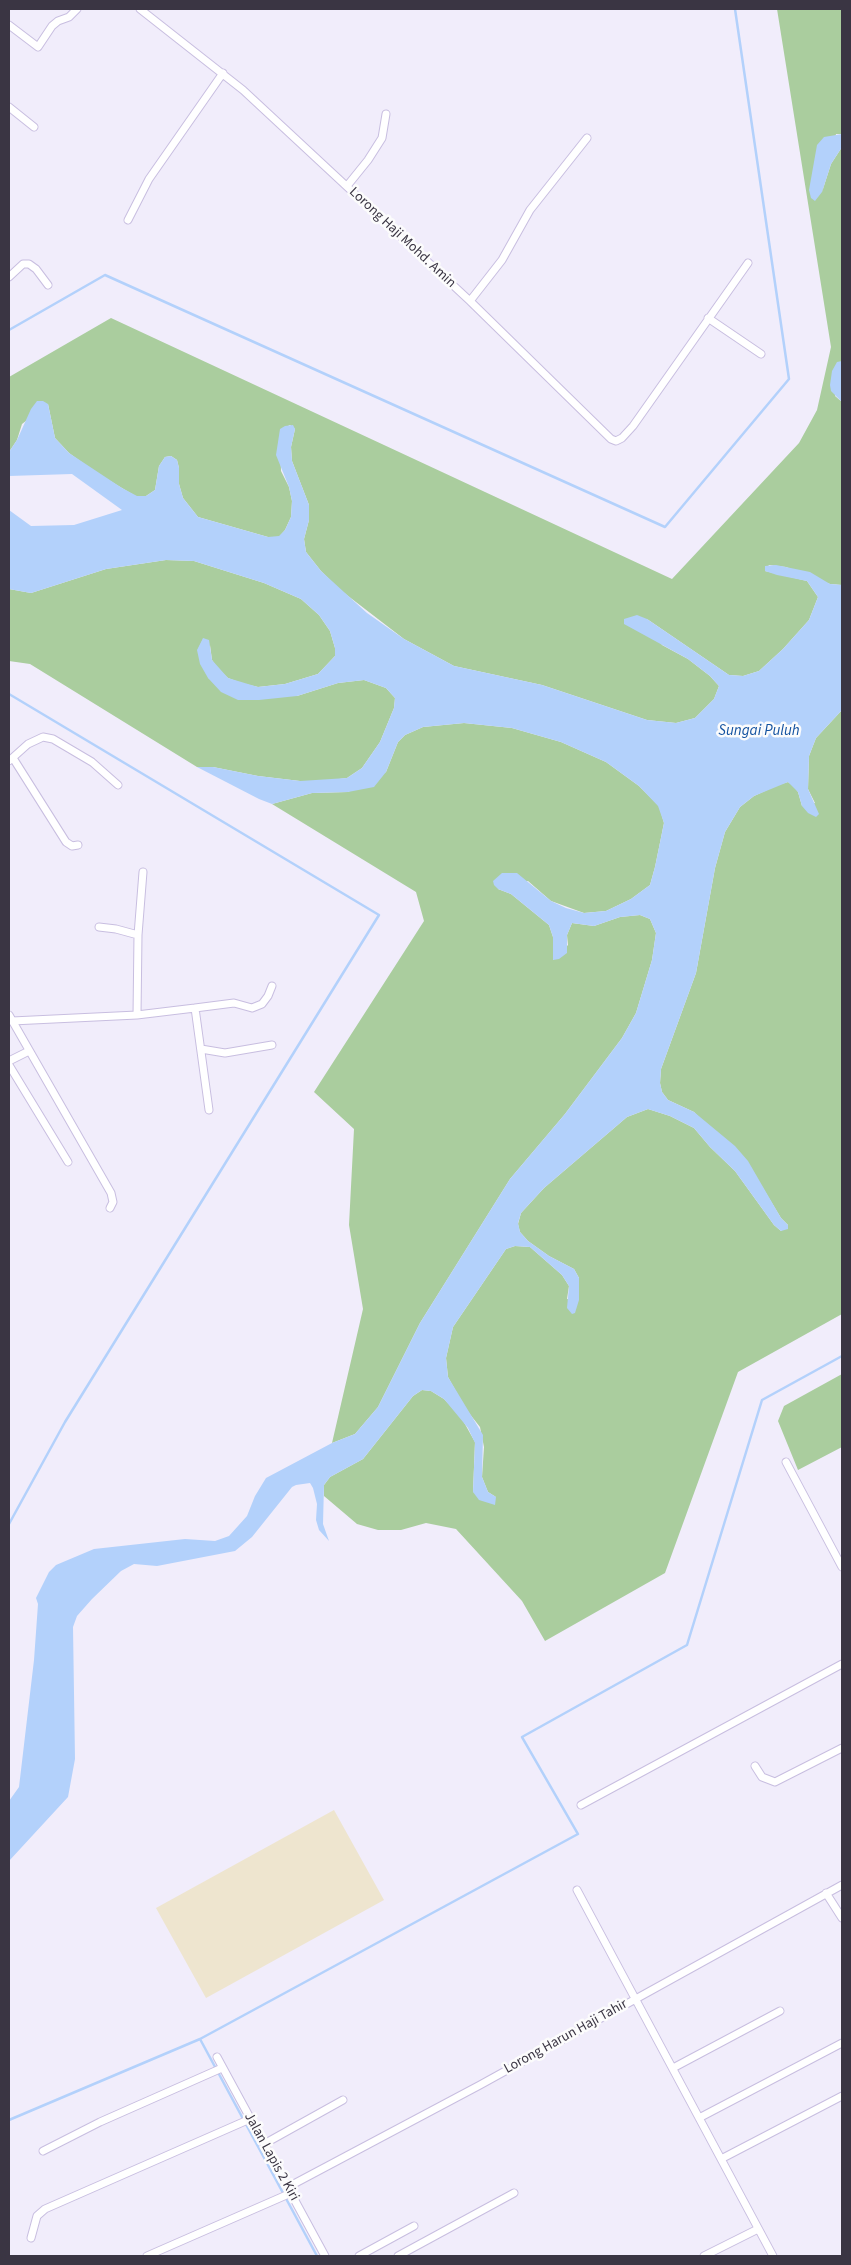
<!DOCTYPE html>
<html>
<head>
<meta charset="utf-8">
<style>
	body { margin:0 }
	#map { position:relative; width:851px; height:2265px; overflow:hidden; background:#f1edfb; font-family:"Source Sans 3",sans-serif }
	canvas { display:block }
	.frame { position:absolute; inset:0; border:10px solid #3a3543; pointer-events:none }
</style>
</head>
<body>
<div id="map">
<canvas width="851" height="2265"></canvas>
<div class="frame"></div>
</div>
<script>
const c = document.querySelector('canvas').getContext('2d');
c.lineJoin = 'round';
function paint(path, color) { c.fillStyle = color; c.fill(path, 'evenodd'); }
const poly = rows => new Path2D(rows.map(r => 'M' + r).join(''));
function stroke(path, color, width, dash) { c.strokeStyle = color; c.lineWidth = width; c.lineCap = dash ? 'butt' : 'round'; c.setLineDash(dash || []); c.stroke(path); }
function write(font, color, halo, rows, align = 'center') {
  c.font = font + ' "Source Sans 3",sans-serif'; c.lineWidth = 5; c.setLineDash([]); c.textBaseline = 'middle'; c.strokeStyle = halo; c.fillStyle = color; for (const [text, x, y, turn = 0] of rows) {
    c.save(); c.translate(x, y); c.rotate((+turn || 0) * Math.PI / 180); c.textAlign = isNaN(turn) ? turn : align; if (halo) c.strokeText(text, 0, 0); c.fillText(text, 0, 0); c.restore();
  }
}
paint(poly([
	[334,1810,384,1900,206,1998,156,1908]
]), '#eee5cf');
paint(poly([
	[777,9,842,9,842,134,836,134,822,192,831,164,842,147,842,361,835,396,842,402,842,585,830,584,786,567,769,565,765,571,807,581,818,597,809,620,783,649,759,671,743,676,729,675,647,619,662,645,688,659,710,676,719,686,714,699,695,718,676,723,647,720,542,685,454,666,404,639,339,589,321,571,306,552,304,539,309,520,309,505,292,461,291,447,295,429,290,425,280,430,281,471,289,487,292,501,291,517,285,530,279,537,268,537,198,517,183,498,179,484,179,468,177,460,171,456,165,457,159,466,155,490,146,496,137,497,95,472,69,453,55,438,48,404,22,424,17,440,9,452,9,377,111,318,672,579,799,443,817,410,831,347],
	[166,560,194,561,264,583,301,599,319,615,330,631,335,648,335,656,318,674,285,684,258,687,241,683,228,678,218,669,212,660,210,645,208,678,297,696,338,683,364,680,386,688,395,698,394,708,380,742,362,768,347,778,323,781,300,781,258,776,213,767,197,767,30,664,9,661,9,589,31,593,106,569],
	[842,710,842,1314,738,1372,665,1573,545,1641,522,1601,456,1529,426,1523,401,1530,378,1530,357,1524,324,1496,324,1485,330,1477,363,1459,413,1396,422,1390,431,1391,444,1399,461,1417,475,1442,473,1492,496,1497,488,1492,482,1477,484,1447,480,1427,465,1408,448,1377,446,1358,453,1327,506,1249,515,1246,530,1247,562,1275,569,1286,567,1299,579,1300,579,1278,574,1269,549,1256,528,1241,520,1232,518,1224,521,1213,544,1188,627,1117,648,1109,670,1116,694,1128,710,1147,735,1171,774,1225,781,1231,788,1225,781,1218,761,1185,694,1112,668,1100,662,1092,660,1083,661,1069,696,973,715,868,725,832,740,807,754,796,778,785,788,782,794,786,798,792,802,806,815,803,808,789,809,756,816,738],
	[464,723,512,728,561,742,606,762,639,786,659,806,664,823,655,867,650,885,631,899,606,911,584,913,551,901,528,881,498,889,511,894,549,925,553,937,553,960,568,945,567,935,572,923,594,926,620,917,640,915,650,919,656,933,652,960,636,1013,622,1038,565,1114,510,1179,420,1323,378,1407,355,1434,332,1443,363,1309,349,1225,354,1129,314,1092,424,921,416,892,272,804,312,793,348,792,386,772,398,742,405,735,423,727],
	[842,1374,842,1447,798,1470,778,1421,784,1406]
]), '#aacd9e');
paint(poly([
	[842,134,842,147,831,164,822,192,815,201,811,198,809,190,817,145,824,137],
	[842,361,842,402,831,391,830,385,832,371,837,362],
	[37,401,43,401,48,404,55,438,69,453,122,488,137,496,146,496,155,490,159,466,165,457,171,456,177,460,179,468,179,484,183,498,198,517,268,537,279,536,285,530,291,517,292,501,289,487,276,455,280,429,285,426,293,425,295,429,291,447,292,461,309,505,309,520,304,539,306,552,321,571,367,613,404,639,454,666,542,685,647,720,676,723,695,718,714,699,719,686,710,676,688,659,624,624,624,619,637,615,647,619,729,675,743,676,759,671,783,649,809,620,818,597,807,581,777,575,765,571,765,566,776,565,810,572,830,584,842,585,842,710,816,738,809,756,808,789,819,814,816,817,808,813,802,806,798,792,788,782,754,796,740,807,725,832,715,868,696,973,661,1069,660,1083,662,1092,668,1100,694,1112,735,1146,748,1161,781,1218,788,1225,788,1229,781,1231,774,1225,735,1171,710,1147,694,1128,670,1116,648,1109,627,1117,544,1188,521,1213,518,1223,520,1232,528,1241,549,1256,574,1269,579,1278,579,1300,575,1313,572,1314,567,1308,569,1286,562,1275,530,1247,515,1246,506,1249,453,1327,446,1358,448,1377,483,1435,482,1477,488,1492,496,1497,495,1505,479,1500,473,1492,475,1443,468,1428,444,1399,431,1391,422,1390,413,1396,363,1459,330,1477,324,1485,323,1524,329,1541,319,1530,316,1520,317,1504,313,1488,310,1483,296,1485,292,1487,252,1537,235,1551,157,1566,134,1564,121,1571,92,1599,77,1616,73,1627,75,1759,68,1797,9,1861,9,1801,19,1787,34,1660,38,1604,36,1598,49,1572,56,1565,94,1549,185,1539,215,1541,229,1536,247,1516,255,1496,266,1478,332,1443,355,1434,378,1407,420,1323,510,1179,565,1114,622,1038,636,1013,652,960,656,933,650,919,640,915,620,917,594,926,572,923,567,935,567,953,559,959,553,960,553,937,549,925,511,894,498,889,494,885,493,881,502,873,517,873,551,901,566,908,584,913,606,911,631,899,650,885,655,867,664,823,658,806,639,786,606,762,561,742,512,728,464,723,423,727,405,735,398,742,386,772,374,787,348,792,312,793,272,804,259,799,197,767,213,767,258,776,300,781,347,778,362,768,380,742,394,708,395,698,386,688,364,680,338,683,297,696,259,700,238,700,221,692,208,678,200,664,197,650,203,638,209,640,212,660,228,678,258,687,285,684,318,674,335,656,335,648,330,631,319,615,301,599,264,583,194,561,166,560,106,569,31,593,9,589,9,510,31,526,74,525,122,510,72,474,9,476,9,452,17,440,31,409]
]), '#b3d1fb');
stroke(poly([
	[9,330,105,275,665,527,789,379,735,9],
	[9,694,379,915,65,1422,9,1524],
	[200,2039,317,2256],
	[9,2120,200,2039,578,1834,522,1737,687,1645,762,1400,842,1356]
]), '#b3d1fb', 2.5);
const minor = poly([
	[140,9,243,90,470,301,611,439,616,441,622,438,633,426,748,263],
	[9,25,38,47,52,26,58,21,69,17,77,9],
	[9,107,34,127],
	[347,186,368,160,382,138,386,114],
	[128,220,149,179,223,73],
	[9,277,23,264,29,264,36,269,48,285],
	[470,301,502,260,530,210,587,138],
	[708,318,761,354],
	[13,758,66,842,72,846,78,845],
	[9,761,28,744,43,737,53,739,92,762,118,785],
	[99,927,116,929,138,935,137,1015],
	[138,935,143,872],
	[195,1008,234,1003,252,1008,262,1004,268,996,272,986],
	[9,1015,111,1193,113,1202,110,1208],
	[12,1021,137,1015,195,1008,209,1110],
	[201,1049,225,1053,272,1045],
	[9,1061,29,1051],
	[9,1065,68,1162],
	[786,1462,842,1567],
	[755,1766,762,1777,775,1782,842,1748],
	[581,1805,842,1664],
	[577,1890,773,2256],
	[826,1893,842,1918],
	[217,2057,325,2256],
	[673,2068,780,2011],
	[699,2118,842,2043],
	[264,2144,343,2100],
	[43,2151,100,2122,222,2068],
	[721,2159,842,2096],
	[288,2187,480,2085,842,1885],
	[31,2238,37,2216,45,2209,250,2119],
	[147,2256,291,2193],
	[359,2256,414,2226],
	[398,2256,514,2193],
	[704,2256,758,2229]
]);
stroke(minor, '#c8bee0', 9);
stroke(minor, '#fff', 7);
write('14px', '#3a3543', '#fcfcfc', [
	["Lorong Haji Mohd. Amin",402,238,43],
	["Lorong Harun Haji Tahir",566,2037,-29],
	["Jalan Lapis 2 Kiri",271,2157,61]
]);
write('italic 15px', '#1352a0', '#fcfcfc', [
	["Sungai Puluh",759,732]
]);
</script>
</body>
</html>
